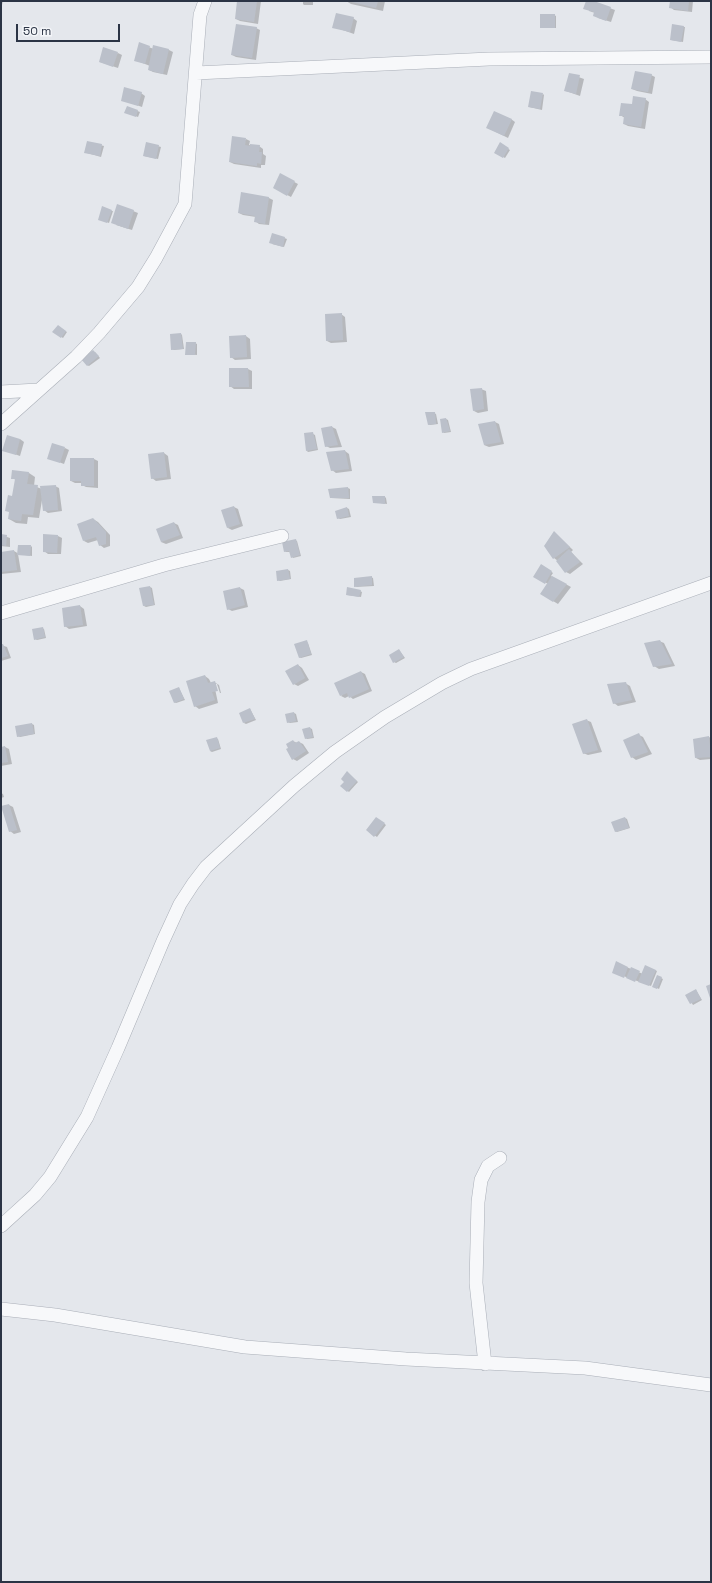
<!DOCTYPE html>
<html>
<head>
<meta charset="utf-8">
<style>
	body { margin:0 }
	#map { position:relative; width:712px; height:1583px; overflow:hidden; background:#e4e7ec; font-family:"Space Grotesk",sans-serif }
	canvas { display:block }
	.frame { position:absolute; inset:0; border:2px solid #2b3445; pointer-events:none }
	.scale { position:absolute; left:16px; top:24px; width:104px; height:18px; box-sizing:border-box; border:2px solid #2b3445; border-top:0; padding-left:5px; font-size:12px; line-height:14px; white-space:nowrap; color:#2b3445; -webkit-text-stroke:3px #f4f6f9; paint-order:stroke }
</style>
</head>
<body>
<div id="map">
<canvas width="712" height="1583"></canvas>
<div class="frame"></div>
<div class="scale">50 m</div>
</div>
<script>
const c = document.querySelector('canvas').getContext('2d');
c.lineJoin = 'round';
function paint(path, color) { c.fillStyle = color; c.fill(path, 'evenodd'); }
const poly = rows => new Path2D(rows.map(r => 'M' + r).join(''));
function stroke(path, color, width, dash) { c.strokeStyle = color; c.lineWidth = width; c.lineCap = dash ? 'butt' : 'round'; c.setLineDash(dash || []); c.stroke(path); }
paint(poly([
	[1,1,3,1,1,9],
	[238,1,261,1,258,24,240,21,236,19],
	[303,1,313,1,313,5,304,5,303,4],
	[346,1,385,1,383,11,351,4],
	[587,1,591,1,615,10,611,22,598,18,595,13,589,11],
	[671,1,693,1,692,12,674,10,670,7],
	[554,15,556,16,556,28,541,27],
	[353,18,357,21,354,34,334,27],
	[683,27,685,27,683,42,671,40],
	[256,28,260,30,256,60,236,57,232,55],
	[140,44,154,49,169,50,173,52,167,75,153,72,149,70,150,66,135,60],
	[118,53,122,55,118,68,100,62],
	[570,74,584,79,580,96,566,91],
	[651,75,655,77,652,94,637,91,632,89],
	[141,93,145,96,142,107,122,100],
	[543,94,544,95,542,110,529,107],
	[645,99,649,102,645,129,628,126,624,124,625,118,620,115,633,105],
	[127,107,140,112,138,117,127,113],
	[511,119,515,122,508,138,492,130],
	[246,139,250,141,249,145,259,146,263,149,263,154,266,156,265,165,261,165,261,168,234,164,230,162],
	[88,142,104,146,101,157,87,153],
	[147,143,161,147,158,159,144,156],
	[500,144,510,150,505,158,495,152],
	[281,175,298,184,291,197,274,188],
	[242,194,269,198,273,200,269,225,259,224,255,221,256,217,243,215,239,213],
	[118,205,138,213,132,230,116,225],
	[111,211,113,211,109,223,101,220],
	[273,234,287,239,284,247,272,244],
	[341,314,345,317,347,342,331,343,327,341],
	[58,326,67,332,63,338,54,332],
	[181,334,182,335,184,349,174,350,172,349],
	[246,336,250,339,251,359,235,360,231,357],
	[195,343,197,344,197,355,186,354],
	[95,352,100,358,89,366,87,365],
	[230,369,248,369,252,371,252,389,234,389,230,386],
	[481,389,486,391,488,411,478,413,474,411],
	[434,413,436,414,438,424,430,425,428,424],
	[446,419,448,420,451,432,444,433,443,432],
	[495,422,499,424,504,444,489,447,484,445],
	[332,427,336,429,342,447,330,448,326,446],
	[313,434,315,435,318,450,308,452,307,451],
	[20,439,24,442,20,456,3,450],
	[65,448,69,450,64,464,48,458],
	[345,451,349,454,352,471,336,473,332,470],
	[164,453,168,456,171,479,156,481,152,478],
	[71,459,94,459,98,461,98,488,86,487,82,485,82,483,75,483,71,481],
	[29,473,35,477,34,486,42,489,55,486,59,488,62,511,48,513,44,510,42,500,39,518,28,517,27,524,16,523,9,519,16,480,12,478],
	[348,488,350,489,350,499,331,498],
	[385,497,386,498,387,504,374,502],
	[234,507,238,509,243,526,232,530,228,528],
	[347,508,349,509,351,517,340,519,338,518],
	[93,519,98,522,110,535,110,546,104,548,100,545,98,540,88,543,84,541],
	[174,523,178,525,183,538,166,544,161,542],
	[555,533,573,550,571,552,583,564,570,574,566,572,558,561,554,558],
	[1,535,10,538,10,547,1,546],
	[58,536,62,538,61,554,48,554,44,551],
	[295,540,297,541,301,556,293,558,290,552,285,552],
	[31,546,32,547,32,556,18,554,21,572,1,574,1,553,14,551,19,554],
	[541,565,553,573,551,576,571,587,558,604,553,601,548,584,535,576],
	[288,570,290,571,291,579,280,581,278,580],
	[371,577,373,578,374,586,355,587],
	[150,587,152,588,155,605,146,607,144,606],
	[240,588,244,590,248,607,232,611,228,609],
	[360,591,362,592,361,597,347,595],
	[80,606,84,609,87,626,69,629,65,626],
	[42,628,44,629,46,638,37,640,35,639],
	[659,641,664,643,675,666,659,669,654,666],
	[307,642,308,643,312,655,301,658,299,657],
	[1,645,7,647,11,658,1,661],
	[399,650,405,658,396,663,394,662],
	[298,665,302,668,309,680,298,686,294,684],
	[361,672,365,674,372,691,353,699,349,696,345,698,341,696],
	[205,676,209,679,211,683,214,682,219,685,221,693,220,693,217,684,214,684,218,703,199,709,195,706],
	[625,683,630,686,636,702,618,706,614,703],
	[179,688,185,700,176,703,174,702],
	[250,709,256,720,246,724,244,723],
	[294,713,296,714,298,722,290,723,288,722,286,715],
	[586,720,591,722,602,752,588,755,583,753],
	[32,724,34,725,35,734,20,737,18,736],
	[310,728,312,729,314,738,307,739,306,738],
	[639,735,643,737,652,754,636,760,632,757],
	[709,737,711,738,711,759,700,760,696,758],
	[216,738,218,739,221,749,212,752,210,751],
	[293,741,297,743,299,742,303,744,309,753,297,761,293,759],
	[5,747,9,749,12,764,1,766,1,748],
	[349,774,358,782,349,792,342,786],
	[1,793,3,794,4,797,1,798],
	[9,805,13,807,21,832,14,834,10,831],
	[625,818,627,819,630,828,617,832,615,831],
	[378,819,386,825,377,837,367,830],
	[617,963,643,974,655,970,657,971,651,986,615,973],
	[657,976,663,979,659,989,655,987],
	[696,990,702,1000,693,1005,687,995]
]), '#0003');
paint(poly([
	[237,1,257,1,254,22,235,19],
	[348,1,378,1,376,8],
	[586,1,594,1,611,7,606,21,593,16,594,12,583,9],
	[670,1,689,1,688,11,669,8],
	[336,13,354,17,350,32,332,28],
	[540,14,555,14,555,28,540,28],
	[236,24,257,27,252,58,231,55],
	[672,24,684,26,681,42,670,40],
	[139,42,150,46,145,64,134,61],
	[153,45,169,49,163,74,148,70],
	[103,47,118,52,113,67,99,62],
	[635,71,652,74,648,92,631,89],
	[569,73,580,75,576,94,564,91],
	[124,87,142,92,138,106,121,101],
	[531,91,543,93,540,109,528,107],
	[633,96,646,98,641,127,623,124,624,116,619,116,621,103,632,104],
	[127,106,138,110,136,117,124,113],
	[494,111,512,119,504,136,486,128],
	[232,136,246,138,245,145,250,146,250,144,260,145,259,152,262,152,261,164,257,163,257,166,229,162],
	[87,141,102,144,100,156,84,153],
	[146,142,159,145,156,159,143,156],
	[500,142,509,148,503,158,494,153],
	[280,173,295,181,287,196,273,188],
	[241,192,269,197,265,224,254,222,255,216,238,213],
	[117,204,134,210,128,229,111,223],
	[102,206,112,210,107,223,98,220],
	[272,233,285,237,283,247,269,243],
	[342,313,343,340,326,341,325,314],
	[58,325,66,331,61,338,52,332],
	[181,333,183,349,171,350,170,334],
	[246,335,247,357,230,358,229,336],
	[186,342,196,342,195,355,185,355],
	[93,350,99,356,87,366,81,359],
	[229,368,248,368,249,387,229,387],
	[482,388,484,409,473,411,470,389],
	[425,412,435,412,436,424,428,425],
	[446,418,450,431,442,433,440,419],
	[495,421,501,442,484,445,478,424],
	[332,426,338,445,325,447,321,428],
	[313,432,317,449,306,451,304,433],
	[7,435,20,439,16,455,2,451],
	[52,443,65,447,60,463,47,459],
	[345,450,349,469,331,471,326,452],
	[164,452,167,477,151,479,148,454],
	[70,458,94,458,94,486,81,486,81,481,70,481],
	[12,470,29,472,27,484,38,485,33,515,22,514,21,521,8,519,9,512,5,511,8,495,12,496,15,479,11,479],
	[56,485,58,510,43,511,40,486],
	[348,487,349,498,330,498,328,489],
	[372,496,385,496,385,504,373,503],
	[234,506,240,524,227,528,221,510],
	[347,507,349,516,337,519,335,511],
	[93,518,106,532,106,544,99,546,96,537,83,541,77,524],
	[174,522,180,535,161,542,156,529],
	[554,531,570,547,553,559,544,546],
	[1,534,7,535,6,546,1,545],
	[43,534,58,535,57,553,43,552],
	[296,539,300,555,291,558,289,551,284,552,282,542],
	[18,545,31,545,30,556,17,555],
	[569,549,580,562,565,573,556,561],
	[14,550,17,570,1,572,1,552],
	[541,564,552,571,545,584,533,577],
	[288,569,290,579,277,581,276,571],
	[372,576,372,585,354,587,354,578],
	[552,576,567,584,553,602,540,594],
	[150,586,154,605,143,606,139,588],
	[240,587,245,605,227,610,223,591],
	[347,587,361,590,359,597,346,595],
	[80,605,83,625,64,627,62,608],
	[43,627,45,637,34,640,32,629],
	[307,640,311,654,299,658,294,644],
	[660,640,672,664,653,667,644,643],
	[1,644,3,644,8,656,1,658],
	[399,649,404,657,393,663,389,655],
	[298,664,305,678,293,685,285,671],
	[361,671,369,689,349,698,347,693,340,696,334,683],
	[205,675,208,683,215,681,218,691,212,692,215,700,194,707,186,681],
	[626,682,632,700,613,704,607,684],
	[179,687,184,699,174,703,169,691],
	[250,708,255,719,243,723,239,713],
	[294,712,296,721,287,723,285,714],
	[587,719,598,750,583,754,572,724],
	[32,723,34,734,17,737,15,726],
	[310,727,313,737,305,739,302,729],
	[639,733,648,752,631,758,623,740],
	[709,736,711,757,695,758,693,739],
	[217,737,220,748,210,751,206,740],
	[293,740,295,743,299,741,306,751,292,760,286,749,288,748,286,744],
	[5,746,8,762,1,763,1,747],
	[347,771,357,781,347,792,340,786,344,782,341,779],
	[9,804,17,830,9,832,1,806],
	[376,817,385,823,374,837,366,830],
	[625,817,629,828,615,832,611,822],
	[616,961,628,967,624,978,612,973],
	[645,965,656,970,649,986,638,982],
	[631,967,640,971,635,982,626,978],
	[657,975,662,977,657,989,652,987],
	[711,984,711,1001,706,986],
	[696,989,701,999,690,1004,685,995]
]), '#bbc0ca');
const street = poly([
	[196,73,489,59,711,57],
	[1,392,38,390],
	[1,424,76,357,99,333,138,287,156,258,185,204,200,15,205,1],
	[1,613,164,565,282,536],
	[1,1226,35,1195,50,1177,87,1117,118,1048,163,941,180,904,193,884,206,867,294,786,335,752,385,717,442,683,471,669,711,583],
	[1,1309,55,1315,245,1347,406,1359,585,1368,711,1385],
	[485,1364,476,1283,478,1202,481,1180,488,1166,500,1158]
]);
stroke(street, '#a9aeb7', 14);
stroke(street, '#f7f8fa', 13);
</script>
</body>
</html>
